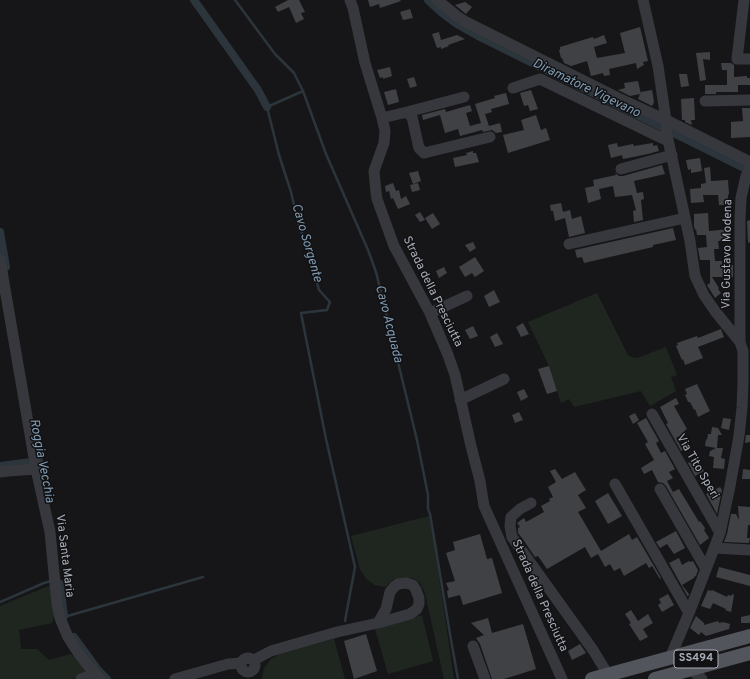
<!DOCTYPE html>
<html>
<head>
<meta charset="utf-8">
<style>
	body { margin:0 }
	canvas { display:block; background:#161618 }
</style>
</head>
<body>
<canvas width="750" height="679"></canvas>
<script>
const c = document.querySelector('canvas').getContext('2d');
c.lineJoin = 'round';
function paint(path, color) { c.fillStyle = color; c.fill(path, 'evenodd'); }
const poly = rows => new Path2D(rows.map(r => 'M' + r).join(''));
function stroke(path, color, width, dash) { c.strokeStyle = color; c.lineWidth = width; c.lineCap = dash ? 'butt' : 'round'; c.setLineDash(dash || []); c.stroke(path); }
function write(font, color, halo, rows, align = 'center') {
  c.font = font + ' Overpass,sans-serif'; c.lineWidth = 3; c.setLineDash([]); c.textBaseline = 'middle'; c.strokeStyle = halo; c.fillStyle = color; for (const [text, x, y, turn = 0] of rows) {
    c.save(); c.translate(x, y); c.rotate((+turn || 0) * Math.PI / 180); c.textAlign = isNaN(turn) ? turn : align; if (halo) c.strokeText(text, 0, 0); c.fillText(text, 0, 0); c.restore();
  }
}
paint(poly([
	[597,293,628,355,634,358,640,357,666,347,677,375,671,377,676,391,650,406,641,391,574,407,569,399,561,403,549,366,528,322],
	[429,516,434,542,454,679,444,679,425,593,420,583,414,578,406,578,394,579,385,587,375,585,369,581,365,577,360,569,351,536],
	[51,585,55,613,52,623,19,630,21,649,37,649,49,660,71,654,85,667,87,672,86,674,72,679,0,679,0,606],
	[422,615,433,661,388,674,375,629],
	[334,639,345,679,262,679,264,668,271,659,280,654]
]), '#1e261f');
stroke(poly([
	[235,0,275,54,294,73,303,91,326,154,368,250,376,272,417,440,428,495,428,509,430,514,451,640,458,679],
	[303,91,267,107,279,155,291,192,298,222,310,255,319,290,330,302,327,310,301,313,326,439,355,567,345,621],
	[0,602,44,583,51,581],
	[64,617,203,577]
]), '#2c353c', 2.5);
stroke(poly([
	[194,0,258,90,267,107],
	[428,0,441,12,457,24,482,38,750,171],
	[0,232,6,267],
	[0,466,39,461],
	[60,584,64,616],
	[74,637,98,670,107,679]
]), '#2c353c', 8);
paint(poly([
	[288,0,299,0,305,12,301,13,304,19,296,23,289,7,278,12,275,7],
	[368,0,400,0,401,1,380,8,379,4,370,7],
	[465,2,472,7,466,14,455,5],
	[410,9,413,18,403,20,400,12],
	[640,27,648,61,643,62,644,65,637,69,636,63,609,69,610,75,604,76,603,73,591,76,587,61,571,66,564,63,562,58,561,58,559,50,560,50,560,47,593,37,594,39,604,35,607,43,594,47,597,58,625,53,620,33],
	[439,32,441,40,457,35,465,39,448,45,449,46,441,49,441,47,437,48,432,34],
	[710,52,710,60,703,59,706,80,700,81,696,53],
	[721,63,731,63,734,65,734,77,747,76,747,78,750,78,750,85,738,85,738,92,716,92,716,94,705,94,705,85,727,85,727,70,722,70],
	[390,67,392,76,383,79,383,77,380,78,377,70],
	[679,74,687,74,689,86,681,87],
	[414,77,417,86,410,88,407,79],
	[638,81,641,94,641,92,652,90,654,102,652,106,638,99,640,94,630,96,618,90,625,88,624,83],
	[396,89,399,102,388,105,384,92],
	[531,90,538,109,530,111,528,105,524,106,520,93],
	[506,93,509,104,491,109,492,112,485,114,489,126,500,123,502,132,496,133,492,130,483,132,482,130,460,136,458,129,445,133,440,115,423,120,422,115,445,109,446,112,470,105,472,111,466,113,470,126,481,123,475,104,495,98,494,96],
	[694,98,695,120,691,120,692,125,685,122,685,120,682,120,681,99],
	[742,108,750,108,750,137,731,138,731,122,743,121],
	[536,115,541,130,546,128,550,140,508,153,503,135,524,130,521,120],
	[617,143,618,147,633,144,634,146,653,143,653,146,657,145,659,151,648,154,623,159,622,155,611,158,608,145],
	[473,151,473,153,476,153,479,162,455,167,453,158,467,155,466,153],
	[700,158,702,171,691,173,691,169,688,170,686,160],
	[662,165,665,174,634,181,637,193,643,192,644,199,641,200,643,220,634,222,633,211,636,210,632,195,615,197,613,186,599,189,601,199,588,203,585,188,594,186,593,180,616,175,615,173,619,176,623,176],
	[710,167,711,181,728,180,729,194,728,195,728,205,719,205,718,195,703,195,704,202,691,203,690,189,701,188,701,184,706,183,704,168],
	[418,171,421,181,413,184,409,173],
	[393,183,396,191,399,190,401,199,406,196,410,204,398,209,393,198,391,199,389,191,386,192,385,186],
	[418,183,420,190,412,192,410,185],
	[561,203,563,212,570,210,572,219,581,216,585,233,569,237,565,218,555,221,553,211,551,211,550,205],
	[420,212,425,220,420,222,415,215],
	[433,213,440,224,432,229,425,218],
	[708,213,709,231,730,229,731,240,718,241,719,249,714,249,715,261,722,261,722,265,733,265,733,277,712,277,719,288,718,289,721,293,715,298,707,285,710,283,710,260,700,260,698,248,707,247,706,235,697,235,696,229,695,230,694,226,694,214],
	[750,220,750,242,748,243,747,221],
	[673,228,676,240,653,245,653,247,584,263,582,257,577,258,575,250],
	[473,242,476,248,470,252,465,245],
	[475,257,484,271,475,277,472,273,465,277,459,267],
	[444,267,447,273,439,278,436,271],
	[494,290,500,302,489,307,484,296],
	[523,323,529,334,521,337,516,327],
	[473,326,478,336,470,339,465,330],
	[721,329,724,337,698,347,703,358,685,365,683,359,682,360,676,346,678,345,677,343,697,336,698,338],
	[497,333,503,344,495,347,490,337],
	[549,366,557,391,547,394,538,369],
	[697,384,710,411,698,417,695,409,694,410,690,402,688,402,685,395,687,394,685,389],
	[524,389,528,397,521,401,517,392],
	[676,398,679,404,674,406,687,429,684,431,685,433,676,438,683,450,681,451,666,424,668,423,660,407],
	[519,412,523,420,515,423,512,415],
	[635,413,639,420,633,424,629,416],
	[646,418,659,441,656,443,661,453,665,451,675,469,669,472,673,478,667,481,673,492,679,489,699,522,700,521,705,528,705,529,704,530,709,538,700,545,666,486,663,483,658,482,652,470,644,474,641,468,654,460,645,444,648,442,637,423],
	[723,418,731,419,729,430,721,428],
	[712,427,718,428,722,435,718,435,717,448,723,448,721,458,725,459,724,469,713,468,714,457,709,456,710,451,716,448,705,446,706,439,707,440,708,434,711,434],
	[746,435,750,435,750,442,745,443],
	[697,458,704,471,695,476,688,463],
	[555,469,562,479,575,472,586,490,578,495,586,508,578,512,601,551,629,534,632,540,637,537,661,578,660,579,652,566,649,568,646,563,624,576,620,568,614,571,610,564,605,567,598,554,591,558,585,547,547,569,538,556,535,557,522,538,518,533,518,528,520,527,517,523,524,518,526,522,544,512,541,506,550,501,549,499,553,497,548,487,556,482,550,471],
	[743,469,750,470,750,479,742,479],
	[720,487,722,490,717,514,706,494],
	[608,493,622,516,608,524,595,501],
	[738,506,750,507,750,525,748,525,747,538,750,538,749,543,724,542,727,534,731,514,736,514,739,520],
	[676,531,685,548,674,554,667,544,660,548,656,542],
	[480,534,487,559,492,558,502,593,463,605,460,595,448,598,447,591,449,590,446,583,455,581,446,553,455,550,453,542],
	[679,558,682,565,689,561,690,562,693,561,698,570,696,576,694,577,694,578,682,585,689,594,688,597,669,563],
	[719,567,750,575,750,586,716,577],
	[708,590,711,591,712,590,727,597,728,595,731,596,732,594,734,595,731,612,725,610,726,609,713,603,710,609,701,606],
	[668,594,674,605,662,612,658,605,661,603,659,599],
	[631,610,638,621,648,614,653,623,643,629,648,637,640,641,629,624,631,623,625,614],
	[750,615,750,623,741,623,741,617],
	[696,616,704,623,704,625,718,621,719,623,723,622,730,624,729,629,706,636,701,632,699,635,690,628],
	[488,618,492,633,523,624,536,669,504,679,492,679,480,644,476,638,484,635,471,623],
	[366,634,377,671,354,679,344,641],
	[580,644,586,653,572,660,568,651]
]), '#404145');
stroke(poly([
	[350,0,353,8,365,63,382,118,385,131,384,143,374,171,376,192,377,199,394,246,430,313,448,355,455,375,471,446,480,481,484,506,562,679],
	[437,0,457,16,466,22,618,98,666,120,750,162],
	[643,0,658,66,666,120,667,135,690,241,695,276,704,295,715,311,740,342,743,351,743,383,742,408,739,436,730,486,720,533,689,613,670,658],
	[744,0,737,59,750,59],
	[513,88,540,79,668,141],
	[705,101,750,100],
	[407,112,464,97],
	[382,118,407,112,412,117,419,148,424,153,490,137],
	[621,169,672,155],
	[569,244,685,218],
	[0,260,36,469,50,532,57,604,60,618,68,637,79,654,95,674,100,679],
	[430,313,467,296],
	[740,342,740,219,741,198,746,176,750,169],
	[460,400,504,379],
	[652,414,720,533],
	[0,472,8,471,36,469],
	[615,484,689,613],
	[660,489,706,569],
	[531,503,520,509,511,517,510,526,512,537,593,650,604,668,607,675],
	[715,548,750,550],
	[473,646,485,679],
	'241 665a7 7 0 1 1 14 0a7 7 0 1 1-14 0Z',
	[254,660,271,651,337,632,378,623,410,614,417,609,419,604,419,598,416,590,413,585,406,583,398,584,394,587,390,592,386,609,378,623],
	[695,673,702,679],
	[81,679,95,674],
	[175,679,228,664,241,663]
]), '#37383d', 11);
stroke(poly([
	[592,679,750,636],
	[655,679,750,653]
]), '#53555c', 14);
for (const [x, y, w] of [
	[696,659,44]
]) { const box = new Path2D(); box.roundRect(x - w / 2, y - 9, w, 18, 3); c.fillStyle = '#111113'; c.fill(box); stroke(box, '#a8adb8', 1); }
write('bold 11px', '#a8adb8', null, [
	["SS494",696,659]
]);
write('12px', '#a8adb8', '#111113', [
	["Via Gustavo Modena",728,254,-89],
	["Strada della Presciutta",432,292,64],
	["Via Tito Speri",697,467,60],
	["Via Santa Maria",64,556,83],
	["Strada della Presciutta",539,596,66]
]);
write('italic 13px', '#7f9bb3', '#111113', [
	["Diramatore Vigevano",586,89,26],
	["Cavo Sorgente",306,243,74],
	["Cavo Acquada",388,324,76],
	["Roggia Vecchia",41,461,79]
]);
</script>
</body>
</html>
